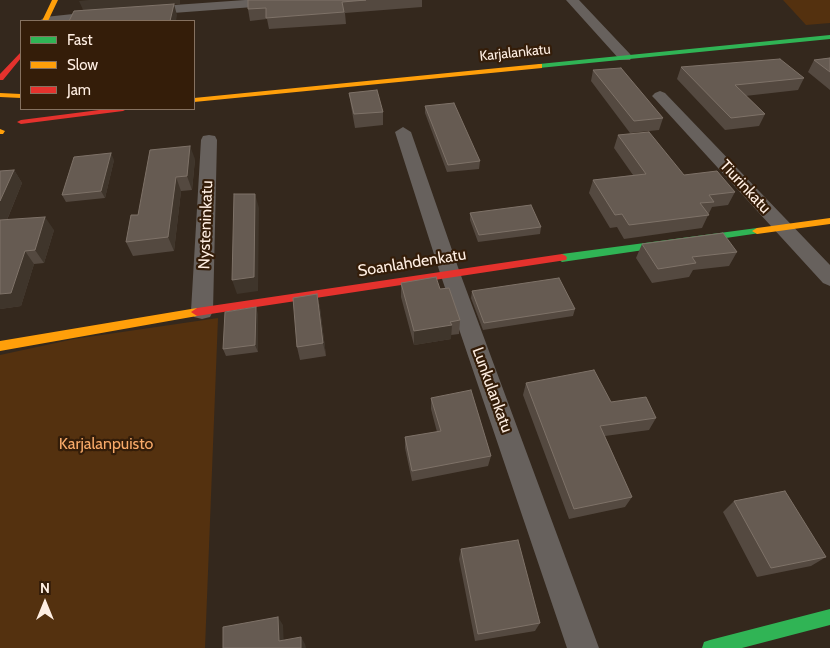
<!DOCTYPE html>
<html>
<head>
<meta charset="utf-8">
<style>
	body { margin:0 }
	#map { position:relative; width:830px; height:648px; overflow:hidden; background:#34281d; font-family:Cabin,sans-serif }
	canvas { display:block }
	.legend { position:absolute; left:20px; top:20px; width:175px; height:90px; box-sizing:border-box; background:#341d09; border:1px solid #857160; margin:0; padding:6px 9px; list-style:none; font-size:15px; color:#ffefe3 }
	.legend li { display:flex; align-items:center; gap:10px; height:25px }
	.legend b { width:25px; border:1px solid #857160 }
	.north { position:absolute; left:20px; top:578px; width:50px; height:50px; -webkit-text-stroke:4px #341d09; paint-order:stroke; rotate:0deg; font-size:14px; font-weight:700; line-height:20px; text-align:center; color:#ffefe3 }
	.north::after { content:''; display:block; margin:auto; width:18px; height:22px; background:#ffefe3; clip-path:polygon(50% 0,100% 100%,50% 72%,0 100%) }
</style>
</head>
<body>
<div id="map">
<canvas width="830" height="648"></canvas>
<ul class="legend">
<li><b style="height:6px;background:#30b455"></b>Fast</li>
<li><b style="height:6px;background:#ff9f0a"></b>Slow</li>
<li><b style="height:6px;background:#e5322d"></b>Jam</li>
</ul>
<div class="north">N</div>
</div>
<script>
const c = document.querySelector('canvas').getContext('2d');
c.lineJoin = 'round';
function paint(path, color) { c.fillStyle = color; c.fill(path, 'evenodd'); }
const poly = rows => new Path2D(rows.map(r => 'M' + r).join(''));
function stroke(path, color, width, dash) { c.strokeStyle = color; c.lineWidth = width; c.lineCap = dash ? 'butt' : 'round'; c.setLineDash(dash || []); c.stroke(path); }
function write(font, color, halo, rows, align = 'center') {
  c.font = font + ' Cabin,sans-serif'; c.lineWidth = 4.5; c.setLineDash([]); c.textBaseline = 'middle'; c.strokeStyle = halo; c.fillStyle = color; for (const [text, x, y, turn = 0] of rows) {
    c.save(); c.translate(x, y); c.rotate((+turn || 0) * Math.PI / 180); c.textAlign = isNaN(turn) ? turn : align; if (halo) c.strokeText(text, 0, 0); c.fillText(text, 0, 0); c.restore();
  }
}
paint(poly([
	[783,0,830,0,830,23,806,25],
	[218,318,205,648,0,648,0,355,74,339]
]), '#54310f');
paint(poly([
	[245,0,300,0,294,4,146,15,140,11,146,7,245,0],
	[566,0,579,0,630,54,632,57,630,60,620,60,566,0],
	[101,11,105,12,107,15,105,18,78,21,39,21,45,17,101,11],
	[660,91,665,93,830,265,830,286,823,283,655,99,652,96,655,93,660,91],
	[403,127,411,132,460,273,599,648,567,648,440,273,395,132,403,127],
	[209,135,215,136,217,140,213,311,210,317,202,319,194,317,191,311,201,140,203,136,209,135]
]), '#67615d');
paint(poly([
	[830,35,830,39,539,68,535,66,539,64,830,35],
	[757,228,762,231,760,233,562,262,557,258,562,254,757,228],
	[830,609,830,625,742,648,702,648,704,642,710,640,830,609]
]), '#30b455');
paint(poly([
	[52,0,58,0,48,21,42,21,52,0],
	[539,64,542,64,542,68,194,102,194,98,539,64],
	[0,93,21,94,21,98,0,97,0,93],
	[0,129,5,131,3,134,0,134,0,129],
	[830,218,830,224,757,234,752,231,757,228,830,218],
	[197,308,203,312,197,316,0,351,0,341,197,308]
]), '#ff9f0a');
paint(poly([
	[21,52,21,58,3,80,0,80,0,74,21,52],
	[107,109,127,109,123,111,21,124,17,122,21,120,107,109],
	[562,254,566,256,567,258,566,260,197,316,191,312,197,308,562,254]
]), '#e5322d');
paint(poly([
	[248,0,422,0,422,7,345,13,346,24,269,29,267,19,250,21,248,9],
	[830,58,830,90,808,72,814,60],
	[681,67,804,78,798,90,745,96,765,114,759,126,725,130,677,79],
	[593,70,663,118,659,130,630,133,591,81],
	[349,93,383,112,383,125,355,128,351,106],
	[425,106,480,161,479,169,447,172,425,113],
	[618,135,684,175,735,192,728,205,712,207,702,228,624,239,617,227,610,228,589,193,593,180,633,175,614,148],
	[195,159,192,190,181,191,174,251,133,256,126,242,138,215],
	[114,160,105,198,66,202,62,195],
	[14,170,22,183,7,220,54,230,44,263,34,264,21,306,0,309,0,171],
	[470,213,541,227,540,234,478,242,470,220],
	[642,244,737,252,729,266,693,270,689,277,652,283,636,258],
	[401,283,460,320,459,334,451,335,451,339,414,345,401,297],
	[472,291,575,309,573,316,483,330,471,298],
	[317,294,320,308,326,356,300,360,297,347],
	[258,314,258,352,226,356,223,349],
	[526,383,611,402,656,418,649,430,605,436,632,497,625,507,569,519,523,395],
	[431,398,491,456,488,466,412,481,405,448,405,437,437,432,431,409],
	[734,501,826,557,811,566,757,577,723,512],
	[461,549,540,623,535,631,475,641,459,559]
]), '#544940');
paint(poly([
	[89,0,180,0,180,4,174,4,177,15,176,21,84,12,79,1],
	[190,146,195,159,192,190,187,176],
	[111,153,114,160,105,198,101,191],
	[14,170,22,183,1,234,0,233,0,201],
	[176,177,181,191,174,251,168,237],
	[255,194,259,208,258,291,237,294,232,280],
	[45,217,54,230,44,263,35,250],
	[25,251,34,264,21,306,0,309,0,294],
	[317,294,320,308,326,356,323,343],
	[256,307,258,314,258,352,255,345],
	[452,325,451,339,414,345,414,331],
	[278,617,283,625,284,648,279,641],
	[301,637,305,644,306,648,301,648]
]), '#3f352b');
const building = poly([
	[248,0,366,0,342,2,344,12,266,18,266,8,248,9,248,0],
	[174,4,170,21,69,21,74,11,174,4],
	[830,58,830,72,814,60,830,58],
	[780,59,804,78,735,85,765,114,731,118,681,67,780,59],
	[621,68,663,118,634,121,593,70,621,68],
	[377,90,383,112,354,114,349,93,377,90],
	[454,103,480,161,448,165,425,106,454,103],
	[649,132,684,175,717,171,735,192,709,195,714,202,700,203,709,215,629,225,622,214,615,215,593,180,646,174,618,135,649,132],
	[190,146,187,176,176,177,168,237,126,242,131,215,138,215,150,150,190,146],
	[111,153,101,191,62,195,74,157,111,153],
	[14,170,0,201,0,171,14,170],
	[234,194,255,194,254,277,232,280,234,194],
	[531,205,541,227,479,235,470,213,531,205],
	[45,217,35,250,25,251,11,293,0,294,0,220,45,217],
	[723,233,737,252,692,257,696,263,658,269,642,244,723,233],
	[436,277,440,289,449,288,460,320,450,322,452,325,414,331,401,283,436,277],
	[559,278,575,309,484,323,472,291,559,278],
	[317,294,323,343,297,347,293,298,317,294],
	[256,307,255,345,223,349,225,312,256,307],
	[594,370,611,402,646,397,656,418,600,426,632,497,574,509,526,383,594,370],
	[471,390,491,456,412,471,405,437,441,431,431,398,471,390],
	[785,491,826,557,771,568,734,501,785,491],
	[518,540,540,623,478,634,461,549,518,540],
	[278,617,279,641,301,637,301,648,223,648,223,627,278,617]
]);
paint(building, '#665b52');
stroke(building, '#7e7268', 1);
write('14px', '#ffefe3', '#341d09', [
	["Karjalankatu",515,53,-6]
]);
write('16px', '#ffefe3', '#341d09', [
	["Tiurinkatu",745,187,47],
	["Nysteninkatu",206,225,-88],
	["Soanlahdenkatu",412,263,-9],
	["Lunkulankatu",492,390,70]
]);
write('16px', '#f8aa69', '#341d09', [
	["Karjalanpuisto",106,444]
]);
</script>
</body>
</html>
